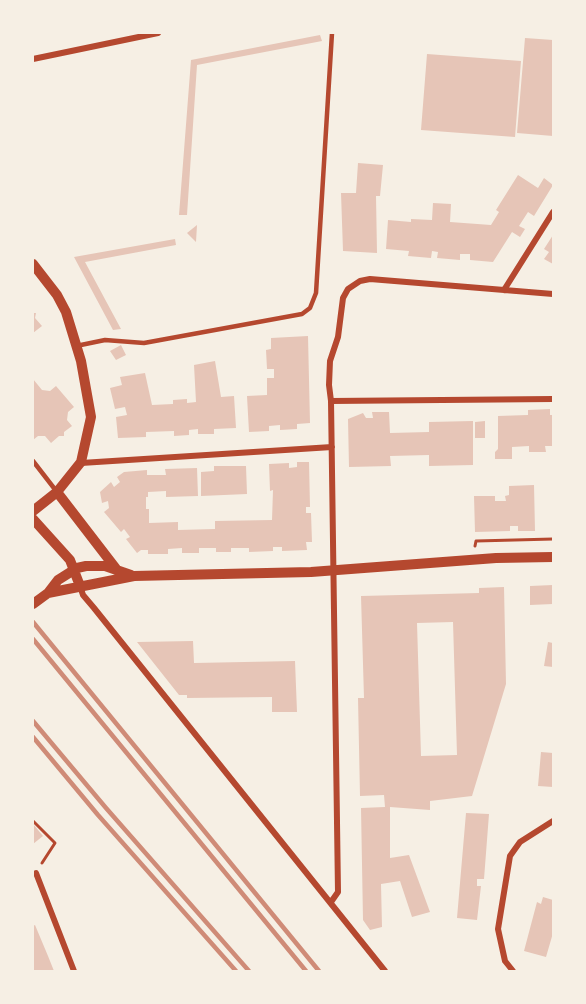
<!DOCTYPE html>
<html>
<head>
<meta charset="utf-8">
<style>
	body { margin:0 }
	#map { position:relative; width:586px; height:1004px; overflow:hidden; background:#f6efe4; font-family:Jost,sans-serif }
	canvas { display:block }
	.frame { position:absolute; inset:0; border:34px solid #f6efe4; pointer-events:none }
</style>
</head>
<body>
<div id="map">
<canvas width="586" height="1004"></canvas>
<div class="frame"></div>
</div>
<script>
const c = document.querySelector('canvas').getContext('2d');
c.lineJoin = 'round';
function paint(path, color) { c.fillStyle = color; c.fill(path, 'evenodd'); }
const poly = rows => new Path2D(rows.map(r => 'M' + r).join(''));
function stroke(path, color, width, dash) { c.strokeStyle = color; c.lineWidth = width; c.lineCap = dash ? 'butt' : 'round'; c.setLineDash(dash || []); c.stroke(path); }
paint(poly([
	[320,35,322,41,197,65,187,215,179,215,191,60],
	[525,38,553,40,553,136,517,133],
	[427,54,521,61,515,137,421,130],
	[358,163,383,165,380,196,376,196,377,253,343,251,341,193,356,193],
	[518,175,538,188,544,178,553,185,534,216,528,212,519,226,525,229,520,237,512,232,493,262,470,260,470,254,460,254,460,260,437,258,438,252,432,251,431,258,408,256,409,251,386,249,388,220,411,222,411,219,432,220,433,203,451,204,450,222,491,225,499,212,496,210],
	[197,225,196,242,187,233],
	[553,235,553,264,544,259,549,252,544,249],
	[175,239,176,245,85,262,121,329,113,330,74,257],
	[33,313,36,313,35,318,42,326,33,333],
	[308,336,310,423,297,424,297,429,280,430,280,425,269,426,269,431,249,432,247,396,267,395,267,378,274,378,274,369,267,369,266,350,271,349,271,338],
	[121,345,126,355,116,360,110,351],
	[215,361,221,397,234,396,236,428,214,429,214,434,198,434,198,429,189,430,189,435,174,436,174,431,146,432,146,437,118,438,116,417,127,415,125,407,115,409,110,388,122,385,120,377,145,373,152,405,173,404,173,400,187,399,187,403,196,402,194,365],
	[33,379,42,390,50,391,56,386,74,407,68,412,67,420,72,426,64,432,64,436,59,436,51,443,45,436,38,436,33,440],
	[550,409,550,415,553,415,553,446,545,446,546,452,529,452,529,446,512,447,512,459,495,459,495,452,498,449,498,416,528,415,528,410],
	[372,412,389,412,390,433,429,432,429,422,473,421,473,465,429,466,429,455,390,456,391,466,349,467,348,419,363,413,366,418,373,418],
	[485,421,485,438,475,438,475,422],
	[297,462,309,462,310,507,306,507,306,513,311,513,312,542,306,542,307,550,282,551,282,547,273,547,273,551,249,552,249,548,231,548,231,552,216,552,216,548,199,548,199,553,182,553,182,548,168,549,168,554,148,554,148,550,141,550,137,553,126,539,130,537,124,529,121,532,104,512,109,508,108,501,102,503,100,492,111,482,114,487,120,482,117,477,124,472,147,470,147,475,166,475,165,469,197,468,198,496,166,497,166,491,148,492,148,497,146,497,146,509,149,509,149,523,178,522,178,530,215,529,215,521,272,520,273,490,270,491,269,464,289,463,289,468,297,467],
	[214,466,246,466,247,494,201,496,201,472,214,471],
	[534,485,535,531,518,531,518,526,510,526,510,531,475,532,474,496,495,496,495,501,506,501,505,496,509,495,509,486],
	[553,585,553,604,530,605,530,586],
	[504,587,506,684,472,796,430,801,430,810,390,807,390,858,409,855,430,912,412,917,400,881,381,884,382,927,370,930,363,920,361,808,385,807,384,795,360,796,358,698,364,698,361,596,479,593,479,588],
	[453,622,457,755,421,756,417,623],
	[193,641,194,663,295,661,297,712,272,712,272,697,187,698,187,695,179,695,137,642],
	[548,642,553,643,553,667,544,666],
	[541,752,553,753,553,787,538,786],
	[466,813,489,814,484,879,477,879,477,886,481,886,477,920,457,918],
	[33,824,43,836,33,844],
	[543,897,553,900,553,933,546,957,524,951,537,902,541,904],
	[35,925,48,956,54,971,33,971,33,926]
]), '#e6c5b7');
stroke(poly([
	[475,546,476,541,553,539],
	[33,821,55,843,42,863]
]), '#b5482f', 3);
stroke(poly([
	[76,346,105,340,144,343,302,314,310,308,316,293,332,33],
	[33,461,57,492]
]), '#b5482f', 4.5);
stroke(poly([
	[33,59,158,33],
	[504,290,553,212],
	[331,401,553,399],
	[81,463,332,447],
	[80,586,83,595,94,608,385,971],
	[36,873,74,971],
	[331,902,338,892,331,401,329,385,330,361,338,337,343,298,348,289,360,281,370,279,553,294],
	[513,971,505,961,498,929,510,856,520,842,553,821]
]), '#b5482f', 6);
stroke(poly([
	[33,264,57,295,66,312,81,361,91,417,81,462,57,492,33,511],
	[57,492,117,570],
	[33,519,70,560,80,586],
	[48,593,134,576,311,572,496,558,553,557],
	[33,604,48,593,58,580,77,568,86,566,105,566,131,575]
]), '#b5482f', 10);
stroke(poly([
	[33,622,319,971],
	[33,639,306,971],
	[33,721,106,808,249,971],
	[33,737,98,815,236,971]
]), '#cf8b77', 4.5);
</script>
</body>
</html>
